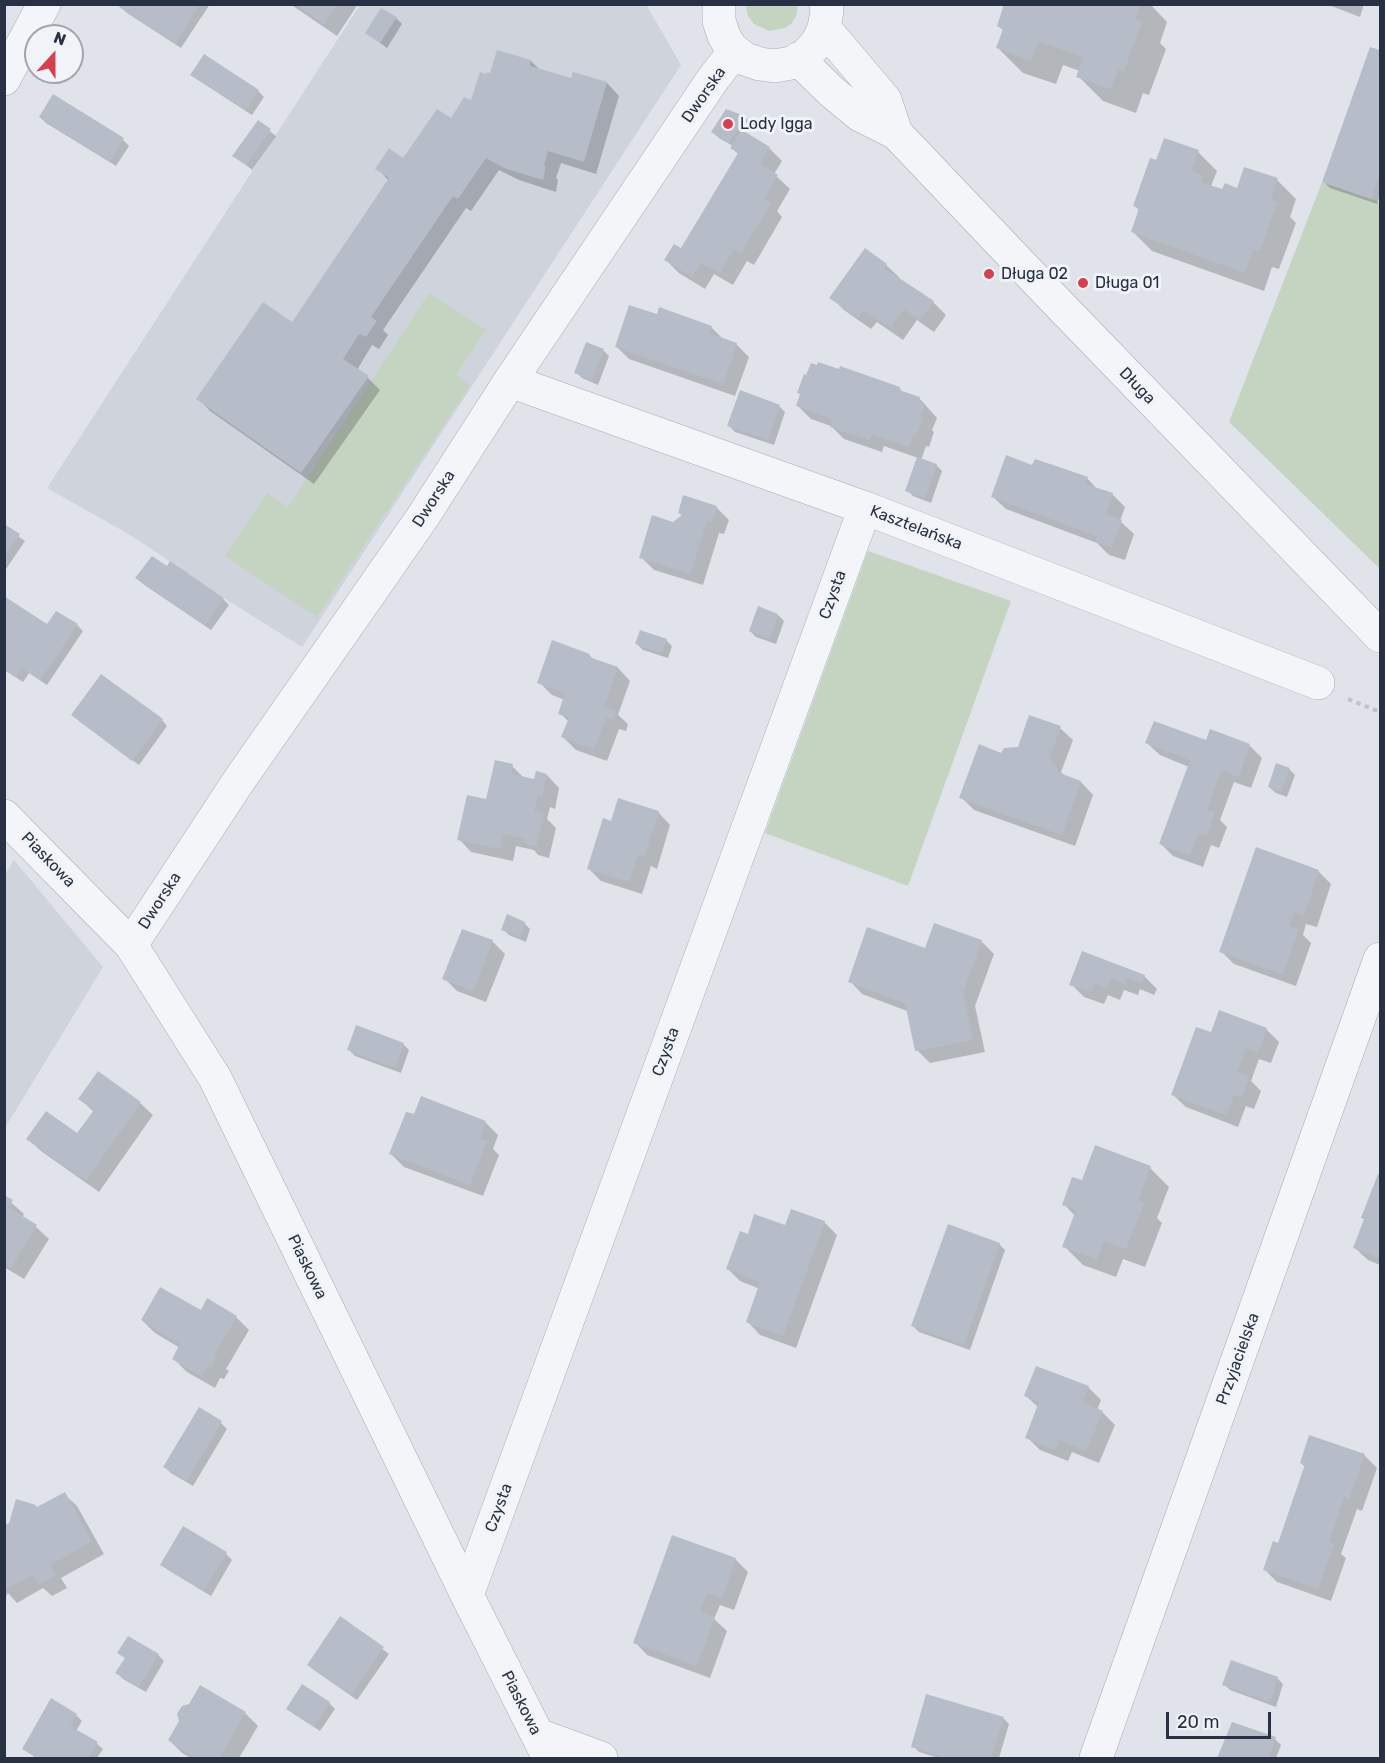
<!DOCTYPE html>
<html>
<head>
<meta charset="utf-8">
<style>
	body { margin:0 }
	#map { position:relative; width:1385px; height:1763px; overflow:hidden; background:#e0e4ea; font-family:Rubik,sans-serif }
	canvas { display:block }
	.frame { position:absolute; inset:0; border:6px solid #283143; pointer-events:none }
	.north { position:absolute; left:24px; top:24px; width:60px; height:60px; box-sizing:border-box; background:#f0f3f7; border:2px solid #a0a5af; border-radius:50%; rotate:21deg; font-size:16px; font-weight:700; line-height:24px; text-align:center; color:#283143 }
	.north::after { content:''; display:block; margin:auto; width:21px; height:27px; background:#d63f50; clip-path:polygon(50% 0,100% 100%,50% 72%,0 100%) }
	.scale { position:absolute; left:1166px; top:1712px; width:105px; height:27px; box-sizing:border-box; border:3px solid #283143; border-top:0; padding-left:8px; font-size:18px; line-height:21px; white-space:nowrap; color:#283143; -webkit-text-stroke:4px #f0f3f7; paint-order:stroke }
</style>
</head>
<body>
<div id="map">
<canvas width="1385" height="1763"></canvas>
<div class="frame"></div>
<div class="north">N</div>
<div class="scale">20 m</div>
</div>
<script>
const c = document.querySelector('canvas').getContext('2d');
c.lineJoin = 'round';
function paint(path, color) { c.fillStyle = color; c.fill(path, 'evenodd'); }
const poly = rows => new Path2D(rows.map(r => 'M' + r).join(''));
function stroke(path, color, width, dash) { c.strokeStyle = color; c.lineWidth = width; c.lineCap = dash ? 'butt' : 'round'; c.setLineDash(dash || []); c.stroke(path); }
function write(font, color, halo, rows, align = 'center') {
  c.font = font + ' Rubik,sans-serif'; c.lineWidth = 6; c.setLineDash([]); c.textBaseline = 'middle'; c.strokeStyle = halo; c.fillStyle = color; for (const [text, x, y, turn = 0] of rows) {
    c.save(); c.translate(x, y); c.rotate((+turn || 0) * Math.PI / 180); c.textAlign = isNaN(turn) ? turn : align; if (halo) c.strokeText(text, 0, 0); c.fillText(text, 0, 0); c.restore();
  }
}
paint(poly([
	[642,4,647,6,681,65,302,647,224,598,132,536,47,488,360,5],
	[14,860,103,967,5,1128,4,876]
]), '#ced3dc');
paint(poly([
	[798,5,796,16,792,23,785,28,769,31,754,24,748,16,746,8,746,5],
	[1322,182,1380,202,1380,458,1379,463,1380,464,1380,569,1229,422],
	[429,293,486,330,456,375,470,385,317,617,225,556,267,493,288,507],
	[868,551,1011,601,908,886,765,833]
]), '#c5d4c1');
paint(poly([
	[122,4,210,4,181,48,127,13,121,7],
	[290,4,358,4,337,36],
	[1006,4,1150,4,1167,22,1160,43,1166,49,1149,95,1143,93,1136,113,1103,101,1078,76,1080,71,1063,65,1056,84,1023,73,998,48,1004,31,998,26],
	[1326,4,1364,4,1360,17],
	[396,18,402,24,387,48,367,33],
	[1371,49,1380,52,1380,195,1377,204,1330,188,1324,182],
	[531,61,540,70,572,80,607,83,619,96,596,174,561,163,556,178,558,180,556,192,519,180,499,170,471,211,466,208,383,330,388,335,379,349,372,345,357,370,368,378,380,390,314,484,210,411,198,398,292,324,389,181,377,168,404,160,472,101,491,74],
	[192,74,258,91,264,97,252,115,198,80],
	[727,111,745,117,750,123,744,133,769,148,782,161,774,174,790,189,777,211,782,217,754,265,747,261,733,285,714,274,705,289,679,273,666,260,682,250,739,155,732,148,733,146,719,138,713,132],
	[40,117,123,140,129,146,116,166,46,123],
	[258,122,276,136,252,170,234,155],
	[1198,152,1217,171,1211,186,1223,191,1238,189,1277,180,1296,199,1290,217,1296,223,1279,269,1272,267,1264,291,1152,251,1133,232,1140,211,1134,205,1157,162],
	[866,250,886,265,899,277,898,279,933,302,946,315,934,332,917,320,903,340,877,322,871,329,844,310,831,297],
	[658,316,711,327,724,340,736,344,749,357,735,396,629,359,616,346],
	[603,350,609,356,598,385,582,378,576,372],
	[899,388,904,393,919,398,937,418,932,430,934,432,929,447,926,446,921,460,936,465,942,471,931,503,913,496,907,490,918,458,884,446,882,452,844,439,831,426,811,419,798,406],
	[779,406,785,412,774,445,735,432,729,426],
	[1033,467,1087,478,1098,490,1112,494,1125,507,1120,521,1134,534,1125,560,1109,555,1097,543,1006,509,993,497],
	[716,507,729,520,724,534,719,533,703,585,654,570,641,557,673,523,683,516,679,513],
	[4,526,25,541,4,572],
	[137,578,223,599,229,605,211,630,143,584],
	[4,598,47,626,77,625,83,631,47,685,29,673,23,682,4,670],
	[778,615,784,621,776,644,756,637,750,631],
	[666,640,672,646,668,658,643,650,637,644],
	[589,655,595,661,618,668,630,681,618,715,628,724,626,731,619,729,607,761,576,750,563,737,569,722,560,713,565,700,552,695,539,682],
	[162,720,167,726,139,765,79,721],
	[1060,728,1073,740,1061,772,1066,777,1081,782,1093,795,1075,846,974,810,961,797,1002,755,1019,749],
	[1210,731,1250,746,1262,758,1251,788,1234,782,1220,820,1227,827,1219,848,1211,845,1203,867,1173,856,1160,843,1189,767,1160,755,1147,743,1207,741],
	[512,766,525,779,535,781,547,775,559,788,555,809,550,807,547,819,556,828,549,858,538,855,534,850,516,846,513,861,471,852,459,839],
	[1289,769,1295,775,1287,797,1276,793,1269,787],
	[658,812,670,825,657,869,651,866,642,894,601,881,589,869,612,822],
	[1318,871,1331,884,1317,927,1306,924,1303,935,1311,943,1296,986,1234,964,1221,951],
	[524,923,530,929,526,942,509,935,503,929],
	[492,941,505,954,486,1002,457,991,444,978],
	[981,941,994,954,975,1006,985,1052,930,1063,917,1050,907,1011,862,994,850,981,925,950],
	[1083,953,1144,976,1157,989,1154,995,1140,989,1138,995,1124,990,1120,1000,1108,995,1104,1004,1084,997,1071,984],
	[1266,1029,1279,1042,1271,1063,1259,1059,1251,1081,1261,1091,1254,1109,1246,1106,1238,1127,1186,1107,1173,1095,1212,1034],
	[403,1044,409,1050,401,1073,355,1056,349,1050],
	[80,1099,140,1103,153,1115,99,1192,41,1151,28,1139,78,1135,94,1112],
	[485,1122,498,1135,493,1149,499,1155,483,1196,404,1167,391,1154],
	[1150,1168,1169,1187,1157,1218,1162,1223,1145,1267,1123,1259,1116,1277,1083,1265,1064,1246,1075,1216,1064,1204,1083,1182],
	[1379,1176,1380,1176,1380,1265,1368,1260,1355,1248],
	[4,1196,24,1214,22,1218,36,1227,49,1239,24,1279,4,1267],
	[824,1222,837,1235,796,1348,760,1335,748,1322,760,1289,740,1281,728,1269,749,1236,786,1227],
	[999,1244,1005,1250,970,1350,919,1332,913,1326],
	[201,1312,236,1317,249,1330,226,1369,229,1371,224,1379,220,1378,215,1388,187,1372,174,1359,180,1348,155,1333,142,1320],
	[1088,1387,1101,1400,1097,1410,1102,1412,1115,1425,1099,1463,1072,1452,1068,1461,1040,1450,1027,1437,1039,1408,1026,1396],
	[199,1409,221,1423,227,1429,193,1486,171,1473,165,1467],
	[1364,1455,1377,1468,1362,1511,1357,1509,1341,1554,1346,1558,1331,1601,1277,1582,1265,1570,1279,1544,1305,1467,1301,1463],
	[64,1494,77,1506,104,1554,61,1578,67,1588,52,1596,43,1588,17,1603,8,1593,4,1599,4,1527,35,1506,38,1508],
	[183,1528,226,1554,232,1560,211,1596,168,1570,162,1564],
	[735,1559,748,1572,734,1610,720,1605,714,1619,727,1631,710,1678,647,1655,635,1642],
	[341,1618,389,1654,357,1700,314,1670,309,1664],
	[119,1653,158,1655,164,1661,146,1692,123,1679,117,1673,126,1659],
	[1277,1678,1283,1684,1276,1707,1230,1690,1224,1684],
	[329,1703,335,1709,320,1731,294,1714,288,1708],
	[245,1713,258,1726,239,1758,191,1758,182,1753,169,1740],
	[76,1715,82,1721,76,1731,97,1744,103,1749,97,1758,36,1758,24,1749],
	[1003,1718,1009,1724,999,1758,939,1758,919,1752,913,1746],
	[1232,1723,1275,1739,1281,1745,1276,1758,1219,1758]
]), '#0003');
paint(poly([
	[121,4,200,4,175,43,119,7],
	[295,4,337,4,324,24],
	[1004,4,1140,4,1135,20,1142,22,1124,71,1118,69,1111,89,1076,77,1083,57,1038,41,1031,61,996,48,1003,29,997,26],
	[381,8,397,17,380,43,365,33],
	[1370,47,1380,50,1380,173,1371,199,1322,182],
	[497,50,531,60,530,66,571,78,573,72,607,82,584,162,548,151,544,166,546,166,543,180,504,168,486,158,458,199,453,196,371,317,377,321,366,337,359,334,343,359,369,376,301,473,196,399,263,302,292,322,389,178,375,169,389,148,403,158,437,109,451,118,464,97,471,100,480,72,486,74,487,72,490,73],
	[204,54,259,90,246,110,190,75],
	[53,94,124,138,110,162,39,117],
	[726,109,745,116,729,143,711,132],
	[258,120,271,129,246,165,232,156],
	[742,130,770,147,760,164,778,175,764,199,771,203,741,253,734,249,720,273,701,263,692,277,664,260,674,244,681,248,738,153,730,148],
	[1164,138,1199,150,1191,171,1203,176,1201,182,1222,189,1225,183,1237,188,1244,167,1278,178,1271,200,1277,202,1260,251,1253,249,1245,273,1131,232,1139,208,1133,206,1150,158,1156,160],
	[865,248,887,264,884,268,934,301,920,320,904,309,890,328,864,310,858,318,829,298],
	[629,305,657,314,659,307,712,326,709,333,737,343,723,384,615,347],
	[586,342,604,349,592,380,574,373],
	[818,362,839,369,840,366,900,387,899,390,920,397,918,402,925,404,920,417,923,417,917,435,914,434,909,447,872,434,870,440,830,427,832,419,796,406,800,394,797,393,804,374,806,375,811,363,817,365],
	[740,390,780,405,768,440,727,426],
	[1006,455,1032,465,1035,459,1062,468,1088,477,1085,484,1113,493,1106,515,1122,520,1112,548,1095,542,1097,536,991,497],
	[917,457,937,464,925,498,905,491],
	[683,495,717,506,712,522,707,521,690,574,639,558,652,515,673,522,683,514,678,513],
	[4,524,20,534,4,557],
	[152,556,167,566,170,561,224,598,205,625,135,578],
	[4,596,47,624,56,611,78,624,40,680,22,668,16,677,4,669],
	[758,606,778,614,770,639,749,631],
	[640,630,667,639,662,653,635,644],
	[552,640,590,654,589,657,618,667,604,707,616,710,613,719,606,717,594,749,561,737,569,718,558,714,565,693,537,683],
	[101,674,163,719,132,761,71,715],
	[1029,715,1061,726,1049,758,1058,769,1057,772,1081,781,1062,835,959,798,979,744,1001,753,1004,748,1018,747],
	[1154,721,1206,740,1210,729,1250,744,1239,777,1221,770,1207,810,1215,812,1207,836,1199,833,1190,855,1159,844,1190,760,1145,743],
	[495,760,513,764,511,774,534,779,536,771,547,774,542,797,538,796,534,811,544,814,536,846,524,843,525,839,503,834,500,849,457,840,467,795,486,799],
	[1276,763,1290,768,1281,792,1268,787],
	[618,798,659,811,644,857,638,855,629,882,587,869,603,818,611,821],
	[1256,847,1319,870,1304,915,1294,912,1289,926,1299,929,1283,974,1219,952],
	[507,914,525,922,520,937,501,930],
	[934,923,982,940,963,992,973,1040,915,1051,905,1003,848,982,867,927,925,948],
	[462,929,493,940,473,991,442,979],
	[1082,951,1145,975,1142,983,1127,978,1125,984,1111,978,1108,988,1095,983,1091,992,1069,985],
	[1219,1010,1267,1028,1258,1052,1246,1048,1237,1072,1249,1077,1242,1097,1234,1095,1226,1115,1171,1095,1196,1027,1211,1032],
	[356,1025,404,1043,395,1068,347,1050],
	[98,1071,141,1102,86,1181,26,1139,46,1111,77,1133,94,1110,78,1099],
	[421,1096,486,1121,480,1139,487,1141,470,1185,389,1154,406,1112,414,1114],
	[1095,1145,1151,1166,1138,1200,1144,1203,1126,1249,1104,1241,1097,1259,1062,1247,1076,1210,1062,1205,1072,1177,1082,1180],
	[1378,1174,1380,1175,1380,1258,1353,1248,1364,1219,1361,1218],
	[4,1195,13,1200,8,1207,37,1225,11,1268,4,1264],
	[791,1209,825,1221,783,1336,746,1322,760,1282,726,1269,740,1231,748,1234,754,1214,785,1225],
	[948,1224,1000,1243,964,1345,911,1326],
	[160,1287,201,1310,207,1298,237,1316,214,1355,217,1357,211,1368,207,1366,202,1377,172,1359,180,1344,141,1320],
	[1036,1366,1089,1386,1082,1402,1103,1411,1086,1451,1059,1440,1055,1450,1025,1438,1039,1402,1024,1396],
	[199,1407,222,1421,187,1481,163,1467],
	[1309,1435,1365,1454,1349,1499,1344,1497,1329,1542,1334,1544,1318,1589,1263,1570,1273,1541,1278,1543,1305,1464,1300,1463],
	[65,1492,92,1541,50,1565,56,1575,38,1585,33,1574,4,1590,4,1525,9,1523,16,1499,36,1505,35,1508],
	[183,1526,227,1552,204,1591,160,1565],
	[672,1535,736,1558,722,1599,707,1593,700,1612,715,1617,697,1666,633,1643],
	[340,1616,384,1647,351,1695,307,1665],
	[128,1636,159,1654,139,1687,115,1673,125,1658,117,1653],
	[1231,1660,1278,1677,1270,1702,1222,1685],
	[302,1684,330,1702,314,1727,286,1709],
	[200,1685,246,1712,219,1758,195,1758,168,1740,179,1721,177,1714,182,1706,189,1704],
	[926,1694,1004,1717,991,1758,939,1758,940,1756,911,1747],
	[51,1698,77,1714,70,1726,98,1742,88,1758,37,1758,22,1749],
	[1232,1722,1276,1737,1268,1758,1217,1758]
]), '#b7bdc8');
const minor = poly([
	[719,4,719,21,724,36,731,48,745,59,760,64,775,66,791,63,806,55,817,43,824,28,827,11,826,4],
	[824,28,885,100,896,133],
	[798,59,832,92,860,115,896,133,1051,296,1380,636],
	[4,79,44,4],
	[510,381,865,508,1318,683],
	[4,816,131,945,215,1078,467,1595,549,1758],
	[131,945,238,782,422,518,510,381,713,79,735,51],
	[467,1595,865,508],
	[538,1735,601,1758],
	[1096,1758,1380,959]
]);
stroke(minor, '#a5abb5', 34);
stroke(poly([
	[1348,699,1380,712]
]), '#bec2c9', 4, [4.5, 4.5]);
stroke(minor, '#f3f5f8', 33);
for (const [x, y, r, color] of [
	[728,124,6,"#d63f50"],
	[989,274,6,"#d63f50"],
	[1083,283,6,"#d63f50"]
]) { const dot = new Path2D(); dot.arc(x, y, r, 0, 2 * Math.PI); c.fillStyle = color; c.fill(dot); stroke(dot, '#f0f3f7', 2); }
write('16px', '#283143', '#f0f3f7', [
	["Dworska",704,95,-55],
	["Długa",1137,386,46],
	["Dworska",434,499,-57],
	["Kasztelańska",916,528,21],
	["Czysta",833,595,-70],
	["Piaskowa",48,860,46],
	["Dworska",160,901,-57],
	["Czysta",666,1052,-70],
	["Piaskowa",307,1267,64],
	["Przyjacielska",1238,1359,-70],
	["Czysta",499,1508,-70],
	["Piaskowa",521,1703,63]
]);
write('16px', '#283143', '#f0f3f7', [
	["Lody Igga",740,124],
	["Długa 02",1001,274],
	["Długa 01",1095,283]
], 'left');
</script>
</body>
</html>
